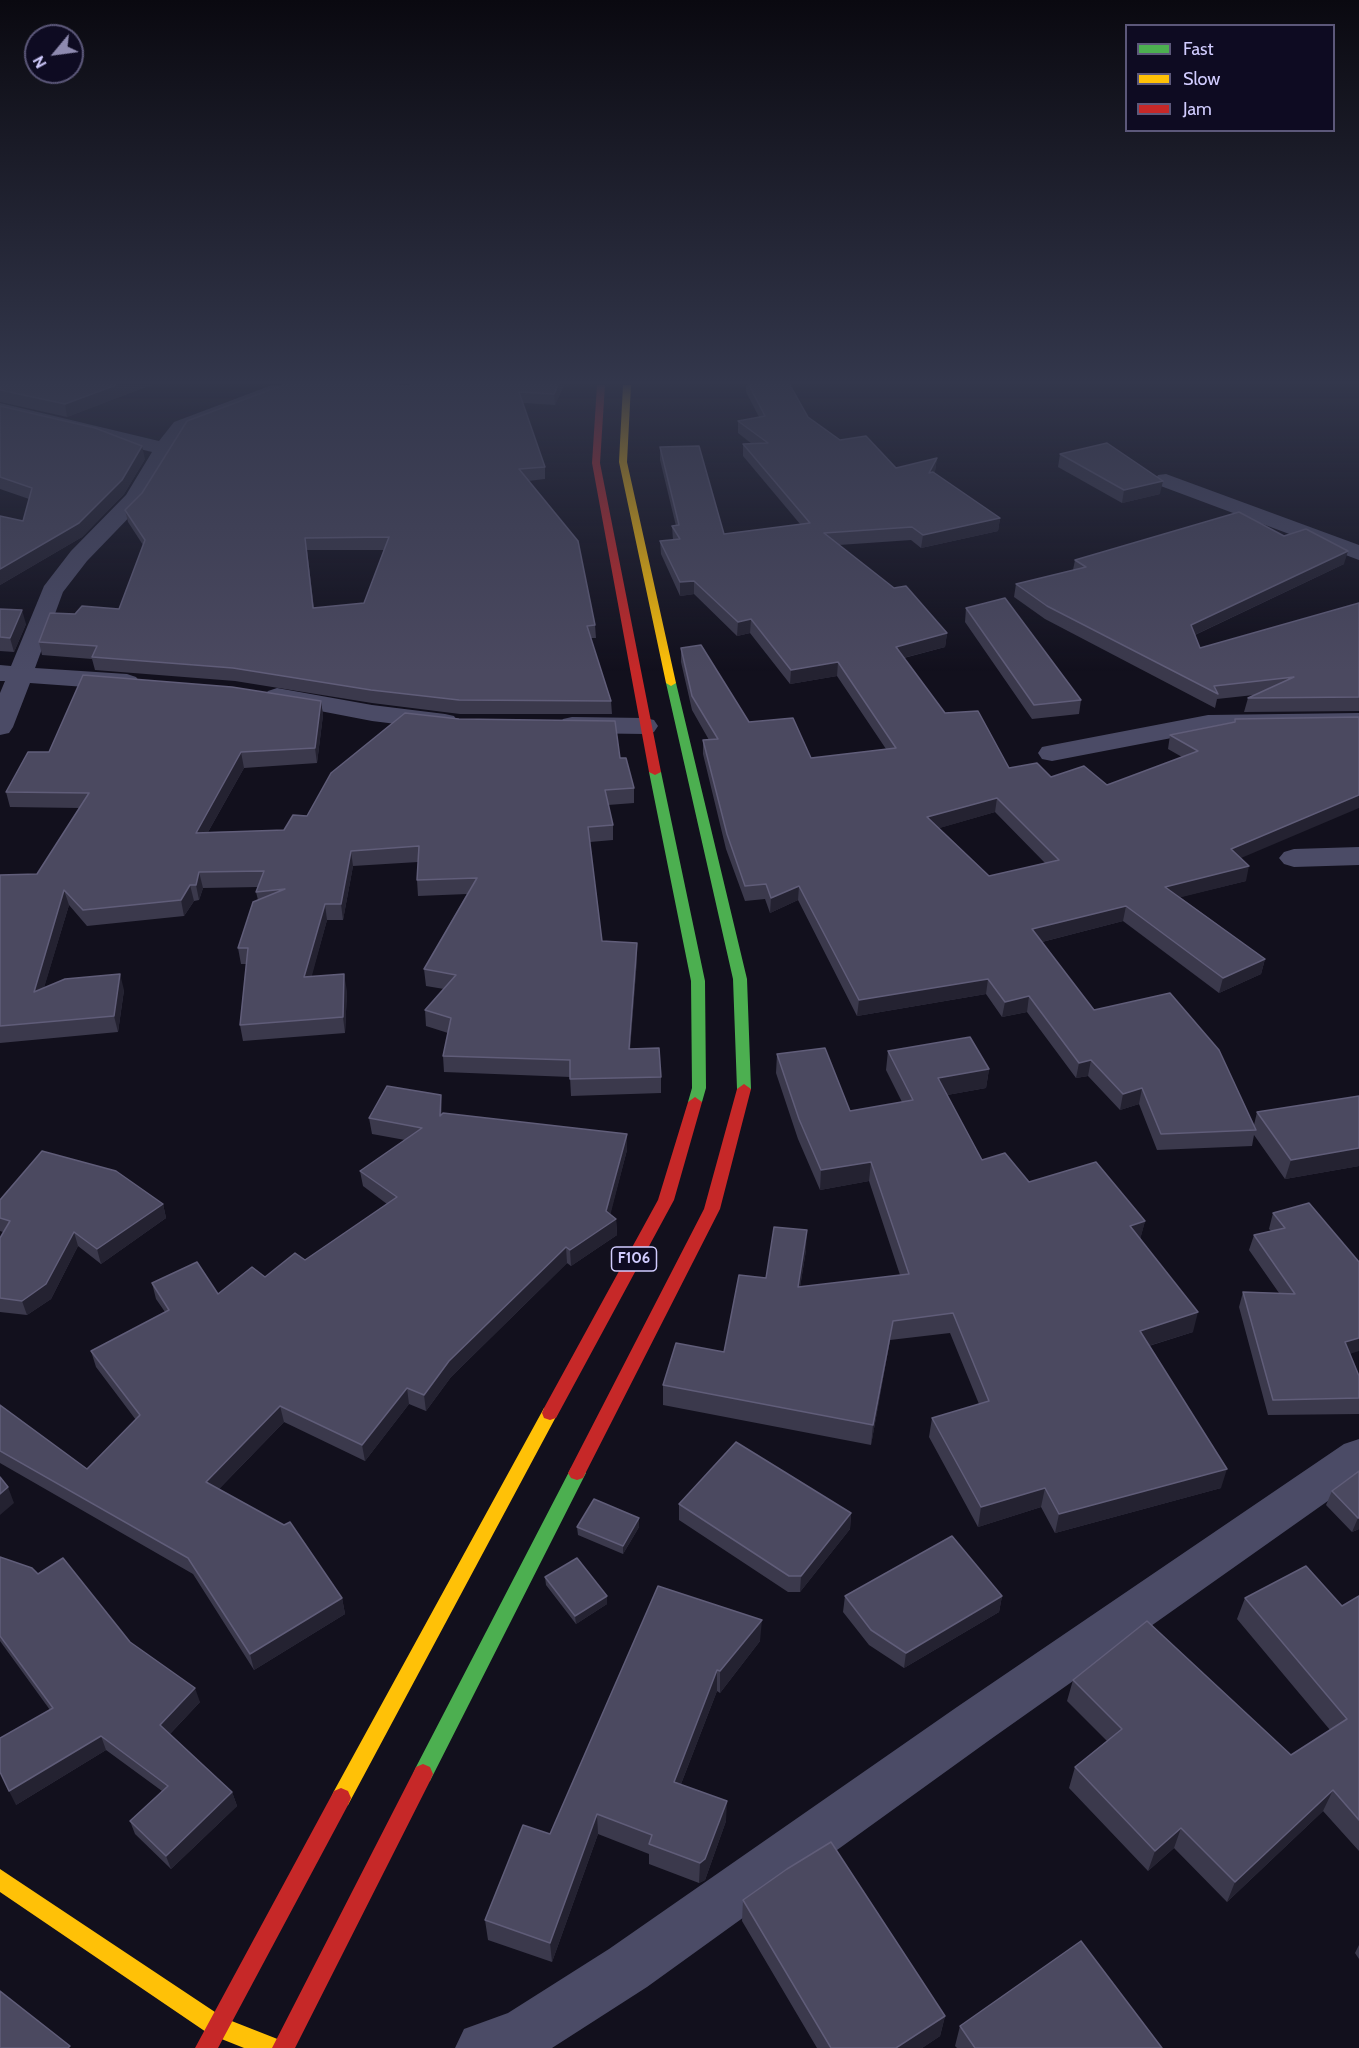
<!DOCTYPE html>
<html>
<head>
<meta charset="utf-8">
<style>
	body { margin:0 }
	#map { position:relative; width:1359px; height:2048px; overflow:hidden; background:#12101d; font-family:Cabin,sans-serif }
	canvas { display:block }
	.legend { position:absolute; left:1125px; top:24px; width:210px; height:108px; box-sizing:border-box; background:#0e0b22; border:2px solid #5c587a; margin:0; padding:8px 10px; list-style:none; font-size:18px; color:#d1ccff }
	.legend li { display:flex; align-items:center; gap:12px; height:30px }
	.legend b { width:30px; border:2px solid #5c587a }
	.north { position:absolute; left:24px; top:24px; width:60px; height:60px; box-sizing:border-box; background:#0e0b22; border:2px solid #5c587a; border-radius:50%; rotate:241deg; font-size:16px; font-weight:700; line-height:24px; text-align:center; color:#d1ccff }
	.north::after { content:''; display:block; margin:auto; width:21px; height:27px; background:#8e8ab0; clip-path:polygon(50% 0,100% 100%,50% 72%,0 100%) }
</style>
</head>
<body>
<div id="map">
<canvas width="1359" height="2048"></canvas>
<ul class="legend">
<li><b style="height:8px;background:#4caf50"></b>Fast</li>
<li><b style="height:8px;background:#ffc107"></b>Slow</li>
<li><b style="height:8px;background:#c62828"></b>Jam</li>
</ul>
<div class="north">N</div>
</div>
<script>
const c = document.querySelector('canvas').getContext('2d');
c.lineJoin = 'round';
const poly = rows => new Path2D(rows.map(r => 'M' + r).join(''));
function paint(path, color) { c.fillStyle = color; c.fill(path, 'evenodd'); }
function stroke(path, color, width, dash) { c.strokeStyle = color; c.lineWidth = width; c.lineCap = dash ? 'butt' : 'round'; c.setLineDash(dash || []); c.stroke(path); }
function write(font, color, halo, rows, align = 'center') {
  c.font = font + ' Cabin,sans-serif'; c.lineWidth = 4.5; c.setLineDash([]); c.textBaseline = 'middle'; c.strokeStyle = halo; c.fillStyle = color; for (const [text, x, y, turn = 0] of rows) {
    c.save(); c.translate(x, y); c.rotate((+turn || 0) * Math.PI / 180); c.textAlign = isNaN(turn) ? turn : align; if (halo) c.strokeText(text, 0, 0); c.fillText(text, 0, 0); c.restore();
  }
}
paint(poly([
	[272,385,300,385,297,389,188,430,181,438,142,504,87,561,63,592,35,668,127,674,136,677,140,682,136,687,127,690,30,683,13,727,9,733,0,735,0,693,5,681,0,681,0,665,11,666,44,586,71,551,126,495,152,452,0,415,0,403,159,441,174,422,272,385],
	[1166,474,1359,545,1359,560,1158,485,1155,480,1158,475,1166,474],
	[277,688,372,705,445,714,454,716,458,722,454,728,445,730,372,721,268,701,264,696,268,691,277,688],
	[1359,713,1359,729,1208,731,1052,761,1042,759,1038,753,1042,747,1052,745,1208,715,1359,713],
	[572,717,645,718,654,720,658,726,654,732,645,734,572,733,563,731,559,725,563,719,572,717],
	[1359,847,1359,865,1294,867,1284,864,1279,858,1284,852,1294,849,1359,847],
	[1359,1439,1359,1479,991,1739,647,1987,552,2048,455,2048,464,2029,508,2013,609,1949,957,1707,1344,1444,1359,1439]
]), '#4b4b66');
paint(poly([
	[671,680,676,683,747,979,751,1089,744,1094,737,1089,733,979,666,683,671,680],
	[655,769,661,772,705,981,706,1088,702,1102,695,1107,688,1102,692,1088,691,981,649,772,655,769],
	[577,1466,583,1468,586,1473,430,1781,423,1784,416,1781,413,1774,416,1767,571,1468,577,1466]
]), '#4caf50');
paint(poly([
	[623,385,631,385,627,462,676,683,671,686,666,683,619,462,623,385],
	[550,1406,556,1408,558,1413,348,1805,341,1808,334,1805,331,1798,334,1791,544,1408,550,1406],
	[0,1869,224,2018,280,2040,283,2048,244,2048,209,2034,0,1892,0,1869]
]), '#ffc107');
paint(poly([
	[597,385,605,385,600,463,661,772,655,775,649,772,592,463,597,385],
	[744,1084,751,1089,720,1209,583,1478,577,1480,571,1478,568,1473,704,1209,737,1089,744,1084],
	[695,1097,702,1102,674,1200,556,1418,550,1420,544,1418,542,1413,544,1408,658,1200,688,1102,695,1097],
	[423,1764,430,1767,433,1774,430,1781,295,2048,272,2048,416,1767,423,1764],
	[341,1788,348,1791,351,1798,348,1805,218,2048,195,2048,334,1791,341,1788]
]), '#c62828');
paint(poly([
	[0,385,151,385,67,417,0,402],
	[564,385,555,405,523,403,545,467,545,479,528,481,595,625,596,638,591,638,611,701,612,714,460,714,372,703,235,681,95,670,92,659,42,655,39,642,75,614,119,609,143,545,128,522,125,510,410,386],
	[307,550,384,550,364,603,314,608],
	[746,385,790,385,808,417,840,440,896,468,937,458,935,471,934,473,1000,518,998,531,921,548,911,540,839,545,947,633,945,647,904,658,945,713,1009,768,1051,777,1107,785,1182,757,1168,749,1170,735,1234,722,1235,719,1241,858,1246,881,1180,897,1265,959,1261,974,1219,993,1123,921,1042,942,1094,1010,1254,1125,1257,1112,1359,1096,1359,1166,1285,1179,1254,1135,1252,1146,1157,1150,1139,1104,1120,1110,1088,1076,1076,1078,1027,1012,1002,1017,986,994,857,1016,798,900,770,913,765,899,745,901,726,849,703,754,703,740,709,740,692,710,681,662,681,648,749,722,811,758,886,749,837,676,790,684,750,633,737,636,694,594,680,596,661,554,660,541,673,540,672,526,676,526,660,460,660,447,724,534,800,524,743,456,743,444,752,444,738,433,738,421,759,417,746,392],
	[995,812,1045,863,989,876,939,828],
	[0,406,145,459,124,494,82,537,0,585,0,516,23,521,29,499,0,489],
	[1060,454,1160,494,1122,503,1058,467],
	[1284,536,1344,564,1195,635,1200,648,1359,603,1359,711,1244,712,1248,698,1254,695,1217,699,1215,708,1045,619,1014,597,1016,584,1073,570,1075,560],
	[966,608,1081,700,1079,714,1032,719,965,622],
	[0,609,26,624,14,652,0,651],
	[321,701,323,715,317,763,244,768,208,832,284,830,307,816,620,758,634,788,634,803,608,805,613,825,613,840,590,842,602,941,637,943,637,959,630,1049,661,1077,661,1093,571,1096,570,1077,444,1072,443,1056,448,1033,426,1026,425,1010,444,989,426,986,424,969,467,894,418,896,417,880,418,862,353,866,343,920,327,920,311,977,347,991,345,1033,243,1041,240,1025,246,964,241,964,238,948,258,900,256,892,258,887,203,888,199,900,194,901,184,916,87,926,69,905,44,987,124,990,118,1032,0,1043,0,875,37,874,79,808,10,807,6,792,49,752],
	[888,1051,989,1069,986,1088,947,1095,982,1160,1029,1182,1145,1221,1140,1239,1193,1332,1149,1346,1221,1488,1055,1533,1041,1507,978,1527,929,1437,932,1418,979,1404,950,1333,890,1340,871,1445,663,1405,663,1385,724,1352,766,1278,806,1250,800,1287,900,1275,869,1181,820,1190,798,1139,776,1073,777,1054,850,1111,902,1102,886,1070],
	[442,1110,442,1114,627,1150,610,1214,616,1219,617,1235,571,1266,567,1263,451,1377,426,1411,409,1404,365,1461,284,1422,219,1489,342,1598,345,1614,254,1670,193,1574,0,1463,0,1405,87,1469,136,1420,96,1367,91,1351,165,1312,156,1299,152,1283,218,1294,265,1277,305,1260,387,1204,363,1186,360,1171,405,1140,372,1134,369,1118],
	[0,1200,163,1204,166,1218,101,1264,78,1246,51,1299,27,1315,0,1312,0,1238,3,1232,0,1231],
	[1309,1203,1350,1354,1359,1376,1359,1414,1268,1415,1239,1307,1243,1292,1279,1293,1249,1250,1254,1235,1271,1231,1269,1229,1273,1213],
	[1359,1471,1359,1529,1352,1532,1326,1505,1332,1491],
	[679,1504,851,1513,850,1529,800,1592,788,1592,679,1520],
	[639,1518,639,1527,623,1554,578,1535,577,1527],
	[0,1557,38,1574,130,1642,200,1702,170,1734,232,1792,237,1806,171,1869,135,1834,130,1821,162,1791,106,1750,16,1805,50,1710,0,1641],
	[545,1577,607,1596,607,1604,576,1624,546,1585],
	[658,1586,760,1641,720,1693,717,1691,681,1784,726,1821,705,1880,699,1883,649,1864,649,1854,598,1834,552,1962,488,1940,485,1920,550,1834],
	[845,1596,1002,1596,999,1612,904,1668,869,1645,843,1612],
	[1359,1596,1359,1851,1323,1811,1227,1902,1174,1848,1148,1871,1069,1788,1075,1767,1107,1741,1067,1701,1073,1680,1291,1755,1330,1730,1237,1619,1245,1598,1342,1606],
	[743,1900,945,2016,940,2036,922,2048,817,2048,742,1921],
	[1359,1945,1359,1959,1355,1953],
	[960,2026,1162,2048,957,2048,955,2046]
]), '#3b394c');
paint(poly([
	[116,385,151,385,67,417,65,404],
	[558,385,564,385,555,405,554,394],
	[142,446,145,459,124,494,82,537,0,585,0,569],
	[937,458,935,471,928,485,929,473],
	[1163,481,1160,494,1122,503,1124,490],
	[1000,518,998,531,921,548,923,535],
	[1348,551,1344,564,1188,638,1191,625],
	[694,581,694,594,680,596,680,582],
	[22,610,26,624,14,652,10,638],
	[751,619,750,633,737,636,738,622],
	[947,633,945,647,895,660,896,647],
	[838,662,837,676,790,684,791,670],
	[321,701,323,715,317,763,315,748],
	[241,752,244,768,199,848,196,833],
	[1359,795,1359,808,1227,864,1231,849],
	[997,798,995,812,926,832,927,817],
	[351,851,353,866,343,920,341,904],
	[1249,866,1246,881,1162,902,1165,887],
	[199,872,203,888,199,900,196,885],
	[190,885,194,901,184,916,181,900],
	[799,886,798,900,770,913,771,898],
	[64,890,69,905,38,1008,34,992],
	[325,904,327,920,307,994,304,977],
	[1126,906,1123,921,1030,945,1032,929],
	[637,943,637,959,629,1065,629,1049],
	[1265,959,1261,974,1219,993,1223,978],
	[120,974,124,990,118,1032,114,1016],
	[344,974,347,991,345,1033,343,1017],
	[988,979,986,994,857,1016,859,1000],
	[1029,996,1027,1012,1002,1017,1005,1002],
	[1091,1060,1088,1076,1076,1078,1079,1063],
	[989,1069,986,1088,936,1097,938,1078],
	[1142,1088,1139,1104,1120,1110,1123,1094],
	[441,1095,442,1110,442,1131,440,1116],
	[627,1134,627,1150,608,1224,616,1219,617,1235,571,1266,570,1250,606,1211],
	[1359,1148,1359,1166,1285,1179,1291,1160],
	[871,1162,869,1181,820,1190,821,1170],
	[163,1204,166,1218,101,1264,97,1249],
	[1145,1221,1140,1240,1130,1226],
	[807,1230,806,1250,797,1307,798,1287],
	[74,1232,78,1246,51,1299,27,1315,22,1301],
	[566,1247,567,1263,451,1377,426,1411,424,1395,449,1361],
	[1198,1312,1193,1332,1135,1350,1140,1331],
	[893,1321,890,1340,871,1445,873,1425],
	[1359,1338,1359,1351,1340,1357,1345,1342],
	[407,1388,409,1404,365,1461,362,1445],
	[280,1406,284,1422,210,1498,206,1482],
	[1227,1469,1221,1488,1055,1533,1059,1514],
	[8,1487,14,1503,0,1515,0,1494],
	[1045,1488,1041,1507,978,1527,981,1507],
	[851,1513,850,1529,800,1592,801,1576],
	[639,1518,639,1527,623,1554,623,1546],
	[1358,1518,1359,1518,1359,1529,1352,1532],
	[607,1596,607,1604,576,1624,575,1616],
	[1002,1596,999,1612,904,1668,906,1653],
	[342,1598,345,1614,254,1670,250,1654],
	[762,1620,760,1641,720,1693,720,1671],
	[717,1670,717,1691,674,1802,674,1782],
	[195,1688,200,1702,165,1739,160,1725],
	[101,1736,106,1750,16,1805,9,1791],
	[1333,1790,1323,1811,1227,1902,1235,1882],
	[232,1792,237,1806,171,1869,166,1856],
	[727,1801,726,1821,705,1880,699,1883,700,1863],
	[597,1814,598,1834,552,1962,550,1943],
	[1181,1828,1174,1848,1148,1871,1155,1851],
	[945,2016,940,2036,922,2048,896,2048]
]), '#242231');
const building = poly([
	[0,385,116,385,65,404,0,390,0,385],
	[283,385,392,385,410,386,410,385,558,385,554,394,519,392,545,467,519,469,578,541,595,625,587,626,611,701,459,700,371,690,233,668,92,657,97,646,39,642,50,613,75,614,82,606,119,609,145,540,125,510,142,493,187,421,283,385],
	[389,537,364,603,313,608,305,538,389,537],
	[749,385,790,385,808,417,840,440,866,436,896,468,937,458,929,473,933,472,1000,518,923,535,912,527,824,533,894,588,906,586,947,633,896,647,945,713,978,711,1009,768,1037,763,1051,777,1084,766,1107,785,1198,751,1170,735,1235,722,1235,719,1359,717,1359,795,1231,849,1249,866,1165,887,1265,959,1223,978,1126,906,1032,929,1094,1010,1170,993,1219,1050,1256,1130,1161,1134,1142,1088,1123,1094,1091,1060,1079,1063,1029,996,1005,1002,988,979,859,1000,799,886,771,898,766,884,745,886,727,834,703,740,718,739,692,696,681,648,701,645,749,722,793,718,811,758,896,748,838,662,791,670,751,619,738,622,694,581,680,582,660,541,680,539,672,526,679,525,660,447,699,446,724,534,810,523,743,444,768,443,738,421,765,416,749,385],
	[997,798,1059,860,989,876,927,817,997,798],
	[0,406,95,428,142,446,122,480,79,523,0,569,0,516,23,521,32,488,0,477,0,406],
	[1107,443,1163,481,1124,490,1060,454,1107,443],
	[1239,512,1284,536,1306,529,1348,551,1191,625,1200,648,1359,603,1359,697,1248,698,1294,677,1214,686,1218,694,1047,606,1016,584,1086,567,1075,560,1239,512],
	[1005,598,1081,700,1034,705,966,608,1005,598],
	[0,609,22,610,10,638,0,637,0,609],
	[83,675,232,687,321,701,315,748,241,752,196,833,284,830,293,815,307,816,331,773,405,713,459,719,615,721,620,758,626,758,634,788,605,790,613,825,588,827,602,941,637,943,629,1049,659,1048,661,1077,570,1079,570,1060,443,1056,451,1018,425,1010,456,975,424,969,477,878,417,880,419,846,351,851,341,904,325,904,304,977,344,974,343,1017,240,1025,248,948,238,948,253,902,285,889,256,892,264,871,199,872,196,885,190,885,181,900,83,910,64,890,34,992,65,979,120,974,114,1016,0,1026,0,875,37,874,89,793,6,792,28,752,49,752,83,675],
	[970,1037,989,1069,938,1078,982,1160,1005,1153,1029,1182,1096,1162,1145,1221,1130,1226,1198,1312,1140,1331,1227,1469,1059,1514,1045,1488,981,1507,932,1418,989,1401,953,1313,893,1321,873,1425,663,1385,676,1343,724,1352,739,1275,766,1278,774,1227,807,1230,798,1287,909,1274,871,1162,821,1170,799,1119,777,1054,825,1048,850,1111,913,1100,888,1051,970,1037],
	[387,1086,441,1095,440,1116,443,1113,627,1134,606,1211,616,1219,570,1250,566,1247,449,1361,424,1395,407,1388,362,1445,280,1406,206,1482,284,1525,290,1522,342,1598,250,1654,188,1558,0,1451,0,1405,87,1469,140,1415,91,1351,169,1310,152,1283,197,1262,218,1294,252,1267,265,1277,295,1253,305,1260,397,1197,360,1171,422,1128,369,1118,387,1086],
	[1359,1096,1359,1148,1291,1160,1257,1112,1359,1096],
	[42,1151,116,1171,163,1204,97,1249,74,1232,46,1284,22,1301,0,1298,0,1238,10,1221,0,1218,0,1200,42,1151],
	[1309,1203,1359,1262,1359,1338,1345,1342,1359,1376,1359,1398,1273,1400,1243,1292,1295,1294,1254,1235,1285,1228,1273,1213,1309,1203],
	[736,1442,851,1513,801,1576,789,1576,679,1504,736,1442],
	[1359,1471,1359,1518,1358,1518,1332,1491,1359,1471],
	[0,1477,8,1487,0,1494,0,1477],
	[594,1499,639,1518,623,1546,577,1527,594,1499],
	[952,1536,1002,1596,906,1653,871,1630,845,1596,952,1536],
	[0,1557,32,1568,38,1574,63,1558,130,1642,195,1688,160,1725,232,1792,166,1856,130,1821,168,1786,101,1736,9,1791,0,1772,0,1738,53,1708,0,1636,0,1557],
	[577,1558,607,1596,575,1616,545,1577,577,1558],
	[1306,1566,1342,1606,1359,1596,1359,1820,1333,1790,1235,1882,1181,1828,1155,1851,1075,1767,1122,1729,1073,1680,1147,1621,1291,1755,1347,1719,1245,1598,1306,1566],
	[658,1586,762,1620,720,1671,717,1670,674,1782,727,1801,705,1859,700,1863,649,1844,652,1835,597,1814,550,1943,485,1920,523,1825,550,1834,658,1586],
	[831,1842,945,2016,896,2048,831,2048,743,1900,787,1869,831,1842],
	[1081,1941,1162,2048,975,2048,960,2026,1081,1941],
	[0,1991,70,2046,68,2048,0,2048,0,1991]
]);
paint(building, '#4b4960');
stroke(building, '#605d79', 1.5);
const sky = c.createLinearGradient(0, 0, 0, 672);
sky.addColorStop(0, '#0a0910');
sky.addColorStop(0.57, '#33374c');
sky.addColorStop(1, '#33374c00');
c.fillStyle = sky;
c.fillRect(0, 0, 1359, 672);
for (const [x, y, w] of [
	[634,1259,45]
]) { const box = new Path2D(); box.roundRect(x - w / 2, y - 12, w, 24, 4.5); c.fillStyle = '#0e0b22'; c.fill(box); stroke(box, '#d1ccff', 1.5); }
write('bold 15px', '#d1ccff', null, [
	["F106",634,1259]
]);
</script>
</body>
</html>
